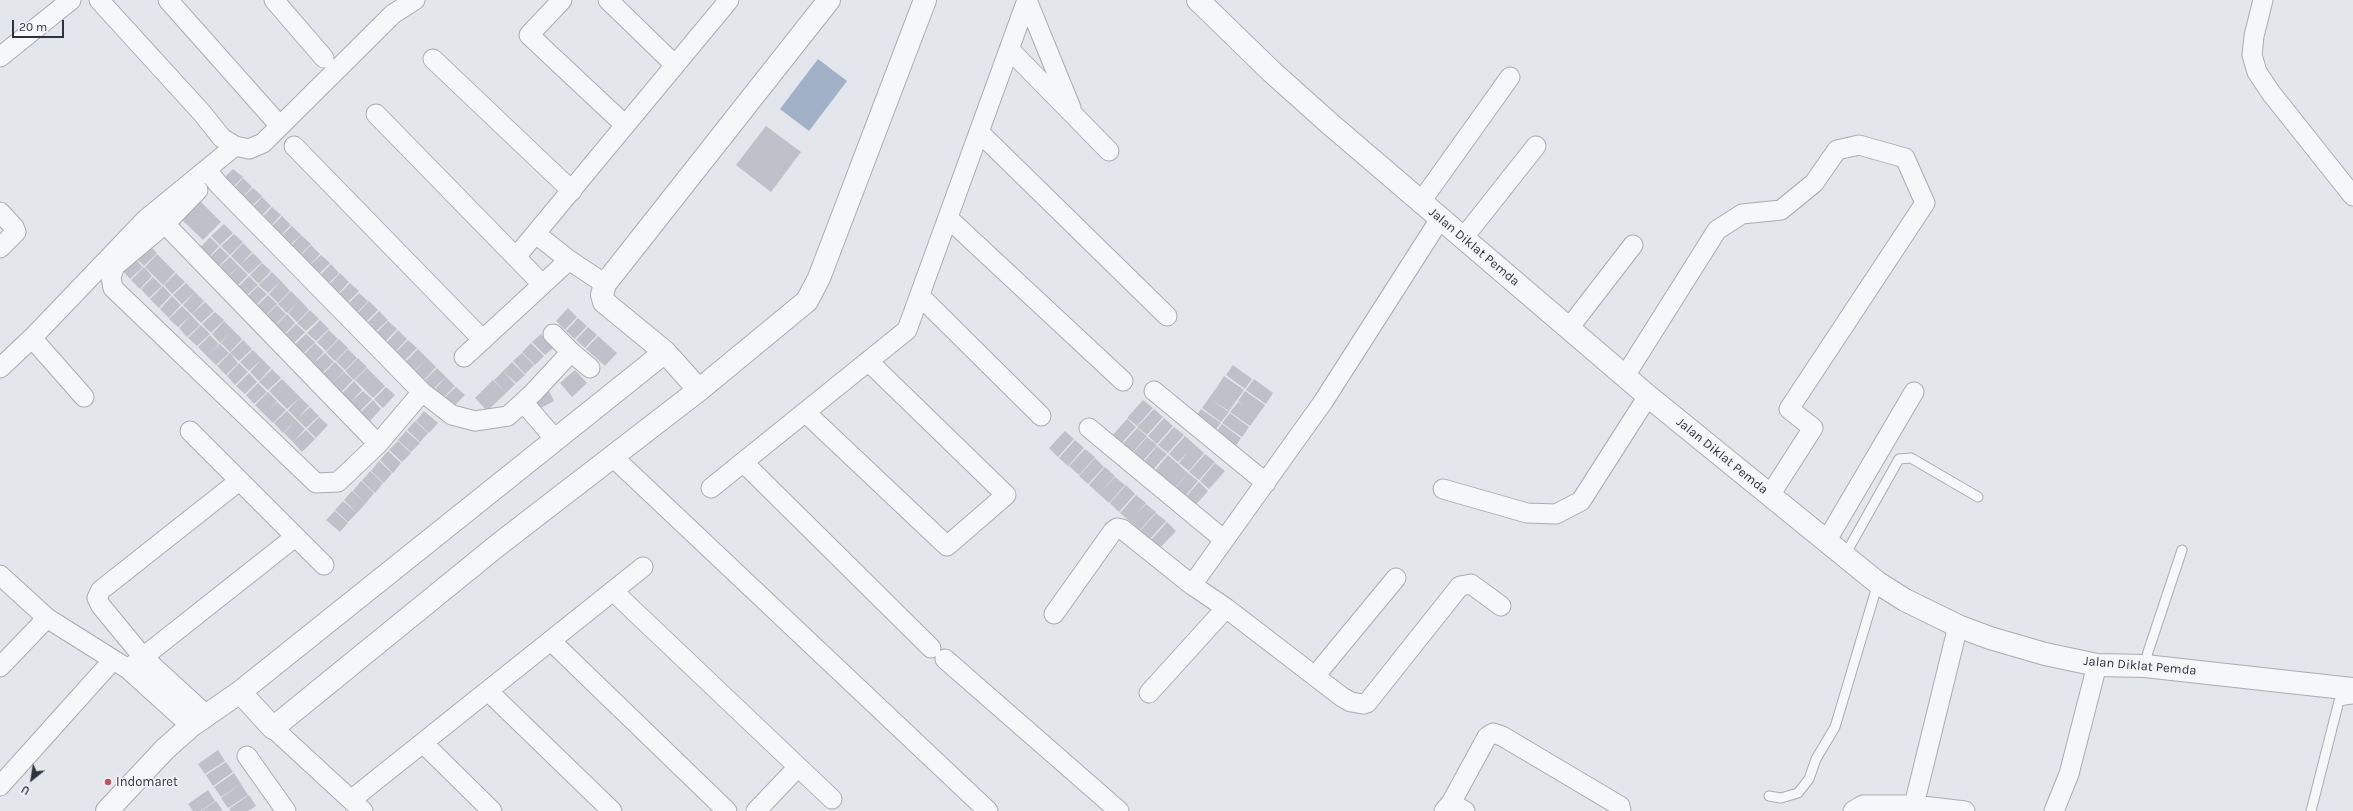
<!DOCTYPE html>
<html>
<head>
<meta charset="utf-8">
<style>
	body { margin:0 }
	#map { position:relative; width:2353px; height:811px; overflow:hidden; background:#e3e6ea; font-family:Karla,sans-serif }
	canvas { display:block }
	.north { position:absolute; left:12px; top:759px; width:40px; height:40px; -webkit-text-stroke:3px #f3f5f8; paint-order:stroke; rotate:210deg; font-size:11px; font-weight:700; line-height:16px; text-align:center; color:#2c3242 }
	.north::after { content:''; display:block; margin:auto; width:14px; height:18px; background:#2c3242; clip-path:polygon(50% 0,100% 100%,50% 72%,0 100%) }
	.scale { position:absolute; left:12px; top:20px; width:52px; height:18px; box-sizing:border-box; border:2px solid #2c3242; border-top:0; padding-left:5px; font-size:12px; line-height:14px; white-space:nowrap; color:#2c3242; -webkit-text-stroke:3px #f3f5f8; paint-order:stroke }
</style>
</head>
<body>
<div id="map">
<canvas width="2353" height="811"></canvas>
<div class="north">U</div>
<div class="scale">20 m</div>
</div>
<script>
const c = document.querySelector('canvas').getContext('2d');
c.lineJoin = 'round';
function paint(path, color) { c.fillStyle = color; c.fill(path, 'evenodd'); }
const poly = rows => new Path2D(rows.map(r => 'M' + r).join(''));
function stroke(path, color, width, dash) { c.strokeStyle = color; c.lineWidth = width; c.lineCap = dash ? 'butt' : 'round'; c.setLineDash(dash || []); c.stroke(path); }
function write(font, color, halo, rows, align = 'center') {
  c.font = font + ' Karla,sans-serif'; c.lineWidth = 3; c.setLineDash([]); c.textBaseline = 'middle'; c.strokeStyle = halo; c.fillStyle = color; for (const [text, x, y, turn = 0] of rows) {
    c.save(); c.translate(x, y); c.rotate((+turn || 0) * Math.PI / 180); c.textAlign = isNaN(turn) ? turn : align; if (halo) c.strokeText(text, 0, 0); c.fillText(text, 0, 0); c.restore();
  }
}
paint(poly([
	[818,59,847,81,809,131,780,109]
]), '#a0b1c8');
paint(poly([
	[766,126,801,152,771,192,736,165],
	[233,169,243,177,230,190,221,181],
	[243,178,252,187,240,200,231,191],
	[253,188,262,196,249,209,240,200],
	[262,197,271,206,259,218,250,210],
	[199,200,221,222,203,240,180,218],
	[272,207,281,215,269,228,260,219],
	[282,216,291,225,278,238,269,229],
	[224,224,233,233,220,245,211,236],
	[292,226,301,235,288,247,279,238],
	[234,234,243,242,230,255,221,246],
	[301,235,311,244,298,257,289,248],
	[210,237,219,246,207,259,198,250],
	[243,243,252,252,240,265,231,256],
	[148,244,157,253,144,266,135,257],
	[311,245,320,254,308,267,298,258],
	[220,247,229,256,216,269,207,260],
	[253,253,262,262,249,274,240,265],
	[157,254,175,272,163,285,145,267],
	[321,255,330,263,317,276,308,267],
	[230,257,239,266,226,278,217,269],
	[134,258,143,267,130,279,122,270],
	[262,263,271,271,259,284,250,275],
	[331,264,339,273,327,285,318,277],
	[239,266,248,275,235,288,226,279],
	[144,267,152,276,140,289,131,280],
	[272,272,281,281,268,293,259,285],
	[176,273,185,282,172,294,164,285],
	[340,273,349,282,337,295,328,286],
	[249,276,258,285,245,297,236,289],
	[153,277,162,286,149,298,141,289],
	[281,281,290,291,278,303,269,294],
	[186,283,195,292,182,304,173,295],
	[350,283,359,291,346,304,337,296],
	[163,286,171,295,159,308,150,299],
	[258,286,267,294,254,307,246,298],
	[291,291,300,300,287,313,278,304],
	[195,292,204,301,192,314,183,305],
	[359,293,368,301,356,314,347,305],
	[268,295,277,304,264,317,255,308],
	[172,296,181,305,169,318,160,309],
	[300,300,309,310,297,322,288,313],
	[369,301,378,310,365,323,357,314],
	[205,302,214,311,201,323,192,314],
	[277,305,286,314,274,326,265,317],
	[182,306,191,315,178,327,169,319],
	[568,308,577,317,565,330,556,321],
	[310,310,319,319,306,331,297,323],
	[379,311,388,320,375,332,366,324],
	[215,312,224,320,211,333,202,324],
	[287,314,295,323,283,336,274,327],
	[191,315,200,325,187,337,179,328],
	[578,318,587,326,575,339,566,331],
	[320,320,329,329,316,341,307,333],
	[224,321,242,339,230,352,221,343,229,334,220,343,212,334],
	[388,321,397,329,385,342,376,333],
	[296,324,305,332,292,345,284,336],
	[201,325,210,334,197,346,188,338],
	[588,327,597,335,585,348,576,340],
	[329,330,338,339,326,351,317,342],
	[398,330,407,339,395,352,386,343],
	[306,334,315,342,302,355,293,346],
	[541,334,554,347,545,355,532,342],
	[210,335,219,344,207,356,198,347],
	[598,336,617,353,605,366,586,349],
	[339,339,348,348,335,361,326,352],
	[243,340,252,349,239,361,230,353],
	[408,340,417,348,404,361,395,353],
	[315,343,324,352,312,365,303,356],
	[531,343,544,356,535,365,522,352],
	[220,344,229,353,216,365,207,356],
	[348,349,357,358,345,370,336,361],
	[418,349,427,358,414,371,405,362],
	[253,350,262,359,249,371,240,362],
	[230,353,238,363,226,375,217,366],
	[325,353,334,362,321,374,312,365],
	[522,353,534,365,525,374,513,361],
	[358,358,367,367,354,380,345,371],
	[427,358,436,367,424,380,415,371],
	[262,359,271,368,259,381,250,372],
	[335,362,344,371,331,384,322,375],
	[512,362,525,375,516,383,503,371],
	[239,363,248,372,235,385,227,376],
	[1233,365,1252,379,1245,389,1226,375],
	[367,368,385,386,373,398,355,380],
	[437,368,446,377,433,389,424,381],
	[272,369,281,378,268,390,259,382],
	[575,370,587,383,572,397,560,383],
	[503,371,515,384,506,393,494,380],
	[344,372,353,380,340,393,331,384],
	[249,373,257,382,245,394,236,386],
	[1224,376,1244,390,1229,411,1209,398,1217,387,1221,391,1217,387],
	[446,377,455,386,443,398,434,390],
	[282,379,300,397,287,409,269,391],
	[1254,379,1273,393,1266,404,1246,390],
	[493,380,506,393,487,411,475,398],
	[354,381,362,390,350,403,341,394],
	[258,383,267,392,254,404,246,395],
	[386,387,395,395,383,408,374,399],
	[456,387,465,395,452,408,443,399],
	[548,389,554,401,535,411,529,399],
	[363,391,372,399,359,412,350,403],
	[1245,391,1265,405,1250,426,1230,412,1238,402,1242,405,1238,401],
	[268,392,277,401,269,410,277,402,286,410,273,423,255,405],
	[300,397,309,406,297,419,288,410],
	[1209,398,1229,412,1221,422,1202,408],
	[373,400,381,409,369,422,360,413],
	[1143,400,1153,408,1137,426,1127,418],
	[310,407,319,416,306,428,297,419],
	[1154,409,1163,417,1147,435,1137,427],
	[1201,409,1221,423,1213,433,1194,419],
	[287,411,296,420,283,433,274,423],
	[424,411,438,423,429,433,416,421],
	[1230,413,1249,427,1242,437,1222,423],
	[319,417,328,425,316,438,307,429],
	[1164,418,1173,426,1157,444,1148,436],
	[1127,419,1136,427,1120,445,1111,437],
	[296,420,305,429,293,442,284,433],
	[415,421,428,433,420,442,407,430],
	[1222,424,1241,438,1234,448,1215,434],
	[1174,427,1184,435,1168,453,1158,445],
	[1137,428,1147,436,1131,454,1121,446],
	[306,430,315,439,302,452,293,442],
	[406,431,420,443,411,452,398,440],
	[1065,431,1074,439,1058,457,1049,448],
	[1185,436,1204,453,1189,471,1179,463,1188,452,1178,462,1169,454],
	[1147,437,1157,445,1141,463,1131,455],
	[1075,440,1084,448,1068,466,1059,458],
	[398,441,411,453,402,462,389,450],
	[1157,446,1167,454,1151,472,1142,464],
	[1085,449,1095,457,1079,475,1069,466],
	[388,451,401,463,393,473,380,460],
	[1205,454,1215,462,1199,480,1189,472],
	[1168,455,1178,464,1169,474,1178,464,1188,473,1172,491,1153,473],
	[1095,458,1104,467,1088,484,1079,476],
	[379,461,392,473,384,483,371,471],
	[1215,463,1225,471,1209,489,1200,481],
	[1105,467,1115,476,1099,494,1089,485],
	[370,471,383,483,375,493,362,481],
	[1188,473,1198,481,1182,500,1173,491],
	[1115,477,1125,485,1109,503,1099,494],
	[361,481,374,493,366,503,353,491],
	[1199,482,1208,491,1193,508,1183,500],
	[1126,485,1135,494,1119,512,1110,503],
	[352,491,366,503,357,513,344,500],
	[1136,495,1146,503,1136,514,1146,504,1156,512,1140,530,1120,513],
	[343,501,357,513,348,522,335,510],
	[335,511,348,523,340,532,326,520],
	[1156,513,1166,521,1150,539,1140,531],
	[1167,522,1176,531,1160,548,1151,540],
	[218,750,225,761,205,774,198,764],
	[226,762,233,772,213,786,206,775],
	[234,773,241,784,221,797,214,787],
	[241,784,248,795,228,808,221,798],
	[208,790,215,801,200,811,193,811,188,804],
	[249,795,256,806,248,811,231,811,229,809],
	[216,801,223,811,201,811]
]), '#bec1ca');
const service = poly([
	[1845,555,1899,459,1911,458,1978,497],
	[2145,666,2148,652,2182,550],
	[1769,796,1781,798,1798,793,1809,779,1816,759,1835,727,1878,583],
	[2311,811,2339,701,2353,699]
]);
const minor = poly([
	[99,0,202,113,222,138,235,146],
	[168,0,280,126],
	[274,0,324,58],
	[562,0,529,35,625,125],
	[608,0,675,65],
	[1027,0,1071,108],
	[2263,0,2254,36,2252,55,2257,72,2271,93,2353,196],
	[1009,49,1109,151],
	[0,57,71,0],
	[433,59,572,191],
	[376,114,542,284],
	[979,132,1167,316],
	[294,146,483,340],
	[207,170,219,185,422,392,452,415,475,421,508,416,533,393,571,352,590,368],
	[198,190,165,224,115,266,111,277,113,288,316,483,338,482,378,444],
	[1420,203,1510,77],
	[0,212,14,227,16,232,0,248],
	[948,218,1123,381],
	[165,224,378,444,422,392],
	[536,234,569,260,605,284],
	[1464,237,1536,146],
	[516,257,729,0],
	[920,296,1041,416],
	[1569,328,1633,245],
	[553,334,571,352],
	[32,338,84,397],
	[464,357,569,260],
	[0,368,32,338,146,219,235,146,249,149,263,143,393,14,415,0],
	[1625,376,1717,230,1742,214,1781,210,1814,183,1837,150,1859,145,1905,158,1925,203,1789,409,1813,428,1770,495],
	[1154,391,1266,483],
	[523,402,555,439],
	[805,412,947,546,1006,495,868,361],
	[1089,428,1223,539],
	[190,431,324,565],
	[613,457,988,811],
	[743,462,931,648],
	[711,488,907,330,1027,0],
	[1443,489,1527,513,1556,514,1581,501,1648,396],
	[1827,540,1914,392],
	[0,575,47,618,128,669,191,726],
	[1192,585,1323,402,1440,219],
	[613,591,832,799],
	[1054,614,1113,531,1117,528,1122,529,1192,585,1226,608,1342,697,1351,702,1363,704,1367,703,1460,586,1471,584,1501,606],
	[551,641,727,811],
	[945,659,1119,811],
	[133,665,295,537],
	[0,667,47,618],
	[1315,676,1396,578],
	[488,691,612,811],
	[1149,693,1226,608],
	[206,715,143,657,101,606,97,598,101,590,239,481],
	[273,728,363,811],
	[423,743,492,811],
	[247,756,286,811],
	[0,786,113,660],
	[351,800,643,567],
	[1451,803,1465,811],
	[1914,805,1958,626],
	[756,811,798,767],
	[1444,811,1451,803,1487,737,1493,733,1502,736,1620,806,1621,811],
	[1853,811,1863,805,1914,805,1965,811],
	[2054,811,2069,774,2097,665]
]);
const tertiary = poly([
	[1198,0,1272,72,1329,123,1648,396,1878,583,1905,600,1958,626,1990,638,2045,654,2097,665,2145,666,2353,689],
	[699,390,665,352,604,302,602,295,605,284,829,0],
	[240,692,665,352],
	[107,811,165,749,191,726,240,692,273,728,498,545,699,390,807,301,819,278,925,0]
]);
stroke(service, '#a8acb4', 11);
stroke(minor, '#a8acb4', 21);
stroke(tertiary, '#a8acb4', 24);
stroke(service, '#f6f7f9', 9);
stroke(minor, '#f6f7f9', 19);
stroke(tertiary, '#f6f7f9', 22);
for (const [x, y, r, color] of [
	[108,782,4,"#c8505b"]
]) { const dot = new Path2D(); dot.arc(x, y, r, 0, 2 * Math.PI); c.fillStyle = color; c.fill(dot); stroke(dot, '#f3f5f8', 1.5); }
write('13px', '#2c3242', '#f3f5f8', [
	["Jalan Diklat Pemda",1474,247,40],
	["Jalan Diklat Pemda",1722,456,39],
	["Jalan Diklat Pemda",2140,666,5]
]);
write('13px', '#2c3242', '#f3f5f8', [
	["Indomaret",116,782]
], 'left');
</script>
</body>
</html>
